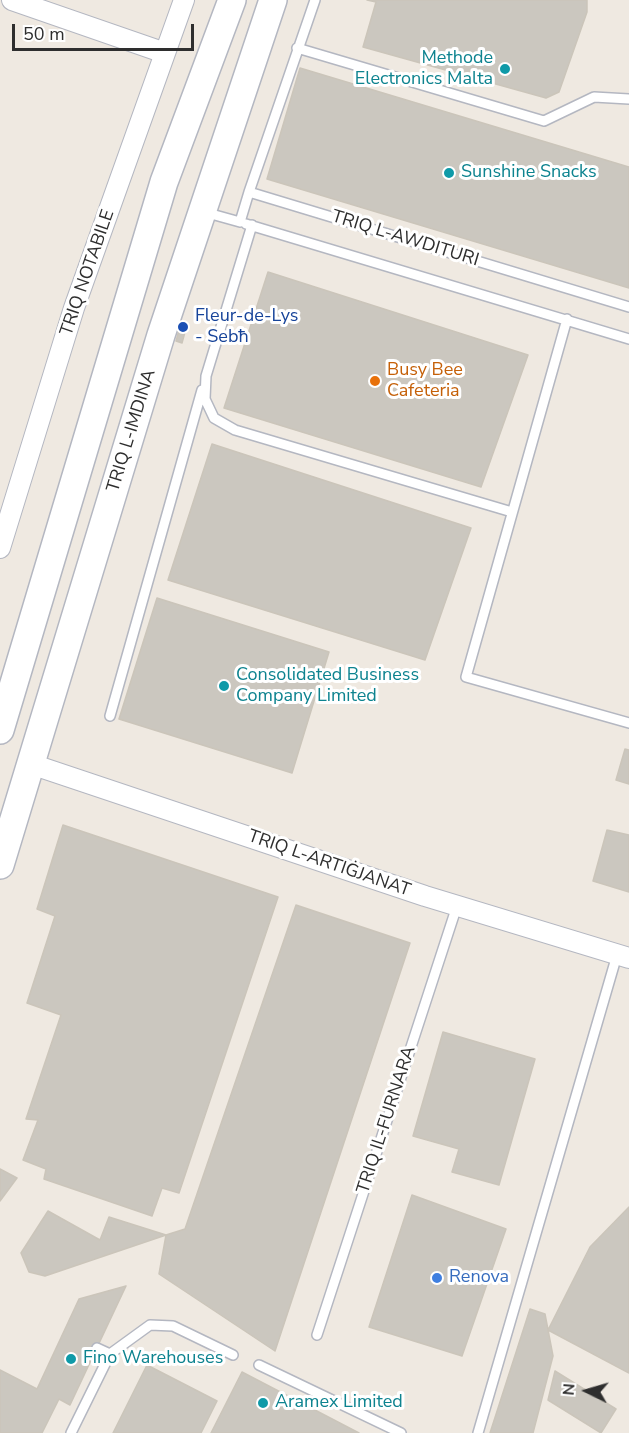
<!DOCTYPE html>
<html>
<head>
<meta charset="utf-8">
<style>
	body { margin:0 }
	#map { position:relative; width:629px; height:1433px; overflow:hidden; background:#efe9e1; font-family:"Nunito Sans",sans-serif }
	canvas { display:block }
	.north { position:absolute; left:557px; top:1361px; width:60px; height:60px; -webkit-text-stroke:4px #fff; paint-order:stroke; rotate:275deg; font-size:16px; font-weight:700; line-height:24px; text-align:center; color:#2e2e2e }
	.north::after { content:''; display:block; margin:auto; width:21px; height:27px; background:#2e2e2e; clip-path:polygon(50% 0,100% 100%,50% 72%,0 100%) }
	.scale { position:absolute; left:12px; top:24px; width:182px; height:27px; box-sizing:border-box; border:3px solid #2e2e2e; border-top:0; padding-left:8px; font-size:18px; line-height:21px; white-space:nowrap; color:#2e2e2e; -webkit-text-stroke:4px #fff; paint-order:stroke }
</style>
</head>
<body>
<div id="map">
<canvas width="629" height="1433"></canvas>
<div class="north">N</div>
<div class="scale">50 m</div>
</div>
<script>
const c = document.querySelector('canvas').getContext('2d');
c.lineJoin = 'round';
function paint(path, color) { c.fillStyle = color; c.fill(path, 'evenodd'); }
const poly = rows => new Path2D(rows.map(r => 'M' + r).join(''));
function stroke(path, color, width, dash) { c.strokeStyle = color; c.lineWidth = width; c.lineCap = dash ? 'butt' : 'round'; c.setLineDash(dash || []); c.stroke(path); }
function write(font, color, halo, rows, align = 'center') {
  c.font = font + ' "Nunito Sans",sans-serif'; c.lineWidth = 6; c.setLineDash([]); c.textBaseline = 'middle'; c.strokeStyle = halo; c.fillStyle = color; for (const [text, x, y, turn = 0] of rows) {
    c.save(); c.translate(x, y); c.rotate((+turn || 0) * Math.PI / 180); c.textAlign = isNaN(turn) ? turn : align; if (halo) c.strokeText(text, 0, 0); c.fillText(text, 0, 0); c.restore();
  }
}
const building = poly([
	[367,0,587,0,587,12,559,92,546,98,363,47,376,2,367,0],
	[300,68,629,167,629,288,267,179,300,68],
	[268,272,528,355,481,487,224,408,268,272],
	[179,330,185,332,182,343,176,341,179,330],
	[212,444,471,528,425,660,168,580,212,444],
	[157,598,329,652,292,773,119,719,157,598],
	[625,749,629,750,629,784,616,780,625,749],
	[63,825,278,897,179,1193,162,1188,152,1216,44,1179,46,1169,23,1160,38,1120,26,1119,61,1015,27,1003,55,916,37,909,63,825],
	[607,830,629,835,629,892,593,881,607,830],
	[296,905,410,943,275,1351,159,1274,166,1235,185,1229,296,905],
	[443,1032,535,1059,499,1185,452,1172,459,1149,413,1136,443,1032],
	[0,1169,17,1178,0,1201,0,1169],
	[412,1195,506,1229,462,1356,369,1327,412,1195],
	[629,1207,629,1373,548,1330,590,1247,629,1207],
	[48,1211,100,1240,109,1217,166,1235,45,1276,29,1272,21,1253,48,1211],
	[126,1286,70,1405,59,1399,42,1433,0,1433,0,1370,37,1389,79,1299,126,1286],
	[530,1309,545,1314,553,1356,533,1433,490,1433,530,1309],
	[147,1365,217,1401,201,1433,113,1433,147,1365],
	[555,1371,616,1409,601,1433,548,1400,555,1371],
	[242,1372,359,1433,211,1433,242,1372]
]);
paint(building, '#cbc7bf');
stroke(building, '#cbc5ba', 1.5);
const lane = poly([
	[297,48,544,121,594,97,629,99],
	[249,192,315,0],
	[204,212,240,222,249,192,629,307],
	[246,224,629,339],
	[252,225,206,376,205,399,214,418,235,430,512,512],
	[567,319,466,677,629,723],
	[110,716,202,390],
	[317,1335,457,906],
	[97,1348,110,1354],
	[259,1365,401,1433],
	[71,1433,110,1354,150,1325,173,1326,233,1355],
	[478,1433,617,955]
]);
const street = poly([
	[12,0,165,53],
	[0,548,74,308,184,0],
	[31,764,425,896,629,958]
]);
const secondary = poly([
	[0,730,164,182,232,0],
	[0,865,161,335,273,0]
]);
stroke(lane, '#b4b7c1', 12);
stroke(street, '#b4b7c1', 22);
stroke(secondary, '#b4b7c1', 30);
stroke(lane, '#fff', 9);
stroke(street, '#fff', 20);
stroke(secondary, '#fff', 27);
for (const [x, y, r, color] of [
	[505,69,6,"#0f9aa8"],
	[449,173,6,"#0f9aa8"],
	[183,327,6,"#1a4fb4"],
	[375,381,6,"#e8710a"],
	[224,686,6,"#0f9aa8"],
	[437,1278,6,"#3f7fe0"],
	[71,1359,6,"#0f9aa8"],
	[263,1403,6,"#0f9aa8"]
]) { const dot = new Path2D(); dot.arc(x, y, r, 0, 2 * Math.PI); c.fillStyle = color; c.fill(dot); stroke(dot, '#fff', 2); }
write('18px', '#0d838f', '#fff', [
	["Methode",493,59,"right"],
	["Electronics Malta",493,80,"right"],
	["Sunshine Snacks",461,173],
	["Consolidated Business",236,676],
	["Company Limited",236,697],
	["Fino Warehouses",83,1359],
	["Aramex Limited",275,1403]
], 'left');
write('18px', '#2e2e2e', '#fff', [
	["TRIQ L-AWDITURI",405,239,17],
	["TRIQ NOTABILE",88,273,-71],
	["TRIQ L-IMDINA",132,431,-73],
	["TRIQ L-ARTIĠJANAT",329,864,19],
	["TRIQ IL-FURNARA",387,1120,-72]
]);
write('18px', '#164399', '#fff', [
	["Fleur-de-Lys",195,317],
	["- Sebħ",195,338]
], 'left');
write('18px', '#c56008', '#fff', [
	["Busy Bee",387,371],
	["Cafeteria",387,392]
], 'left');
write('18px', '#366cbe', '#fff', [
	["Renova",449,1278]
], 'left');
</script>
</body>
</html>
